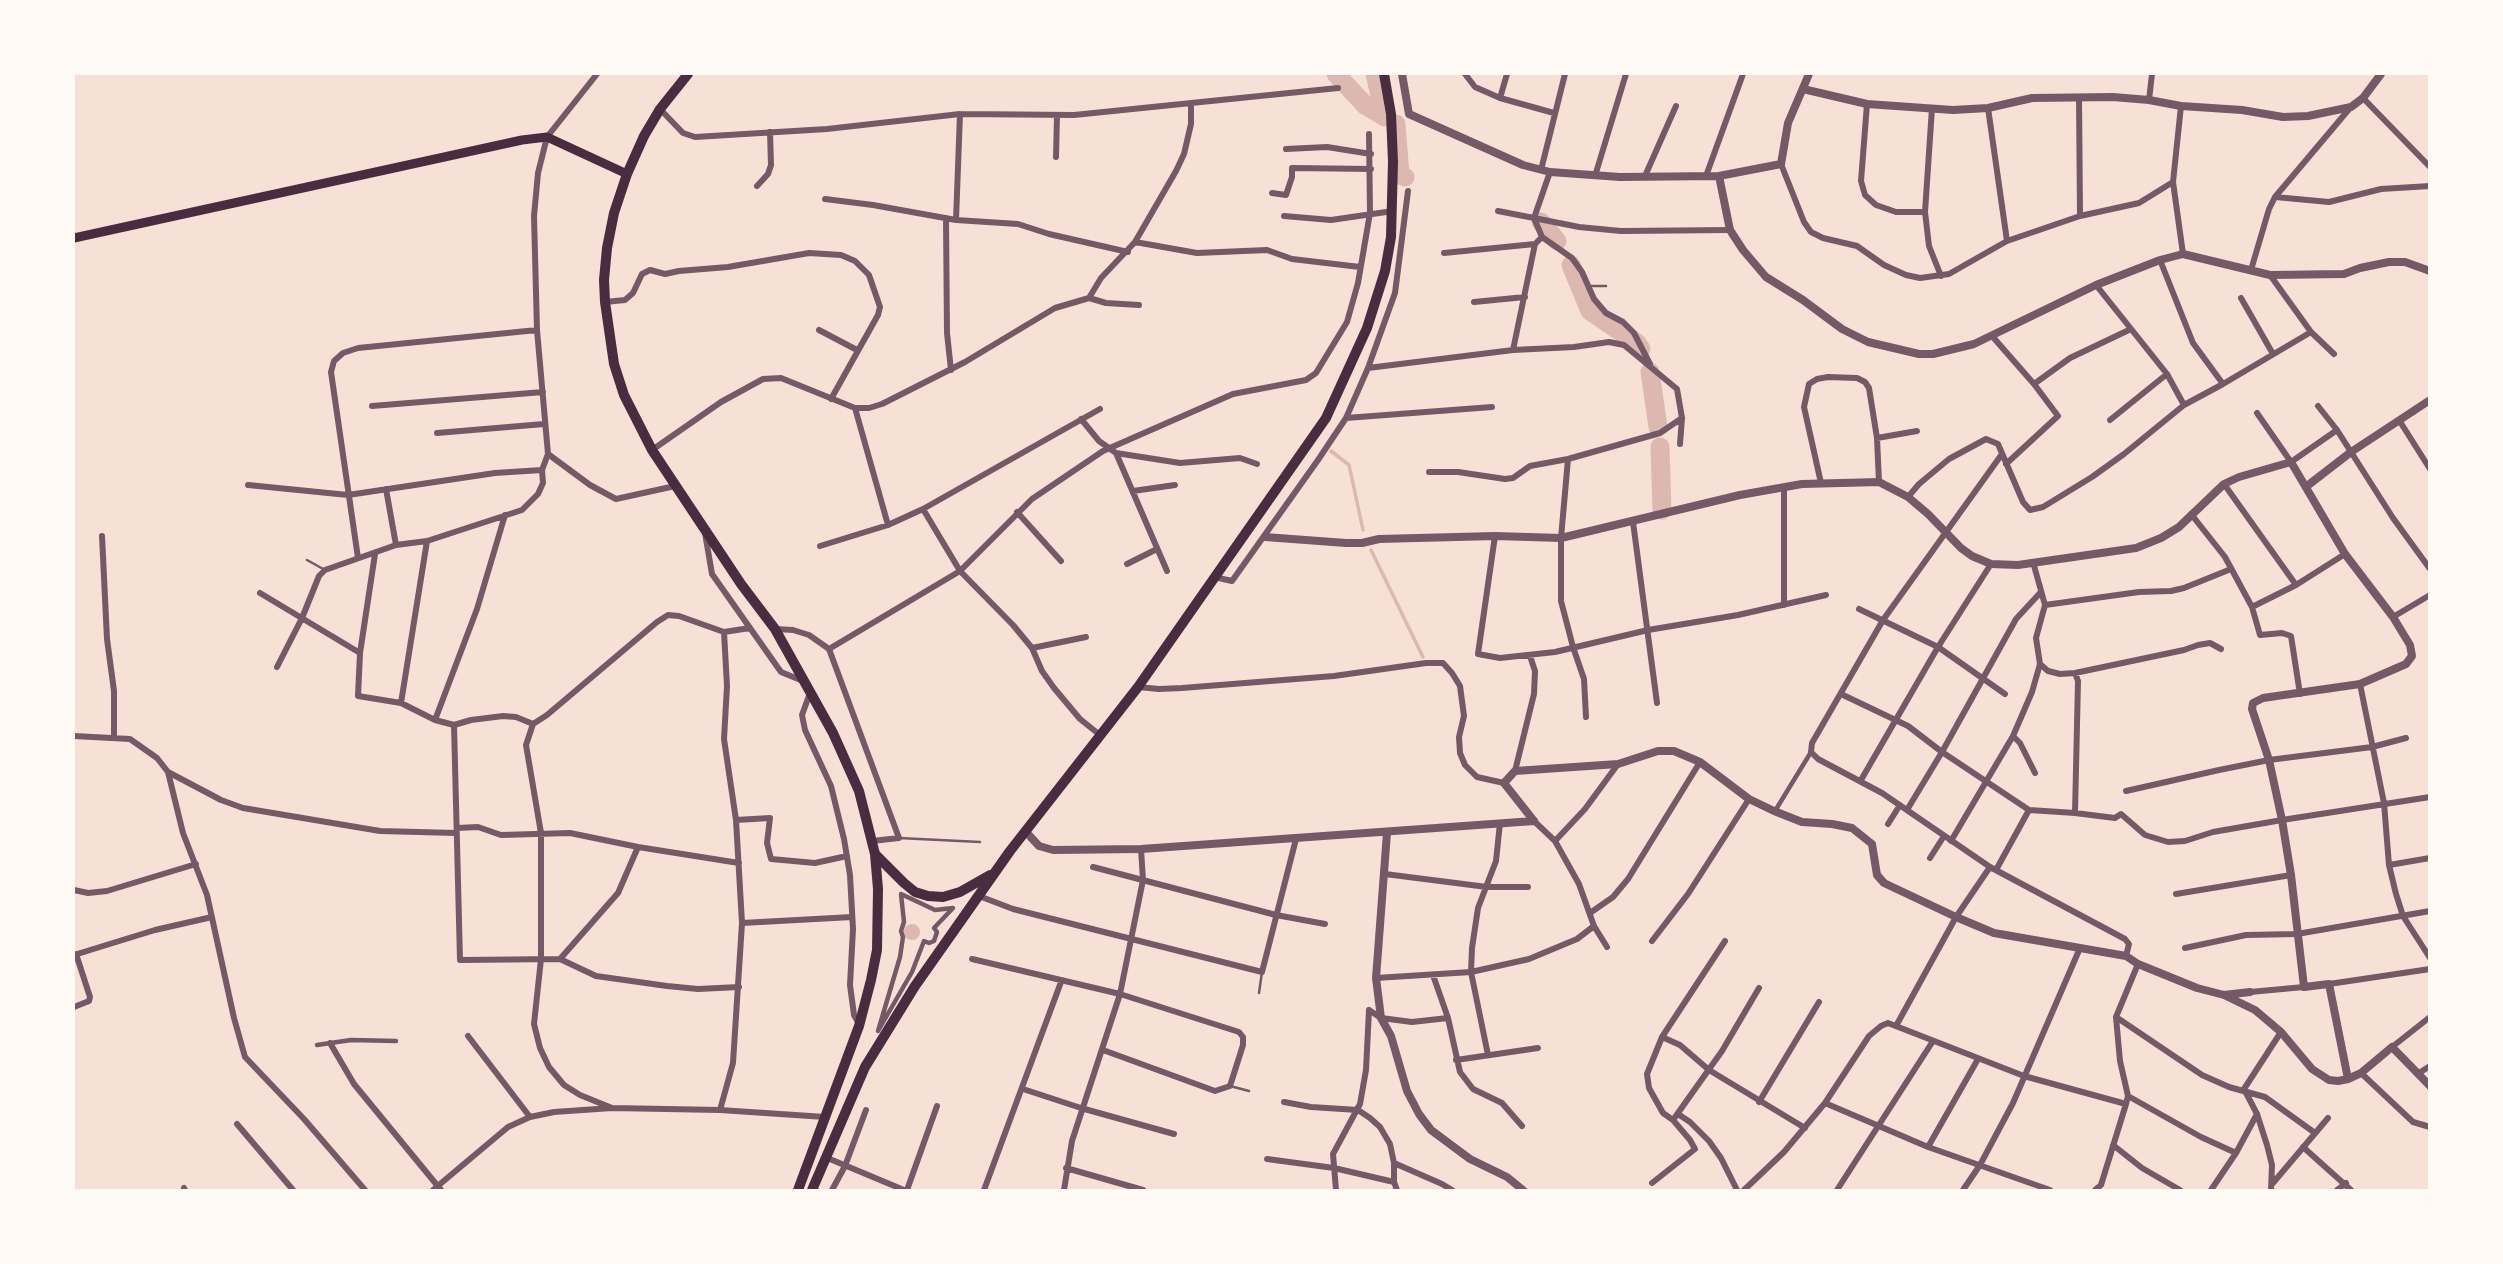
<!DOCTYPE html>
<html>
<head>
<meta charset="utf-8">
<style>
	body { margin:0 }
	#map { position:relative; width:2503px; height:1264px; overflow:hidden; background:#f7e1d7; font-family:"Open Sans",sans-serif }
	canvas { display:block }
	.frame { position:absolute; inset:0; border:75px solid #fffaf5; pointer-events:none }
</style>
</head>
<body>
<div id="map">
<canvas width="2503" height="1264"></canvas>
<div class="frame"></div>
</div>
<script>
const c = document.querySelector('canvas').getContext('2d');
c.lineJoin = 'round';
function paint(path, color) { c.fillStyle = color; c.fill(path, 'evenodd'); }
const poly = rows => new Path2D(rows.map(r => 'M' + r).join(''));
function stroke(path, color, width, dash) { c.strokeStyle = color; c.lineWidth = width; c.lineCap = dash ? 'butt' : 'round'; c.setLineDash(dash || []); c.stroke(path); }
paint(poly([
	'904 932a8 8 0 1 1 16 0a8 8 0 1 1-16 0Z'
]), '#dcb8b0');
stroke(poly([
	[1331,451,1349,465,1363,530],
	[1371,550,1423,657]
]), '#dcb8b0', 3.5);
stroke(poly([
	[1336,74,1365,105,1385,117],
	[1375,74,1385,117],
	[1396,124,1400,175,1405,177],
	[1541,222,1557,241],
	[1571,265,1590,311,1637,343,1641,349],
	[1650,372,1658,427],
	[1660,447,1662,510]
]), '#dcb8b0', 19);
stroke(poly([
	[1589,286,1606,286],
	[307,560,325,570],
	[899,838,980,842],
	[1259,993,1262,972],
	[1230,1086,1249,1091]
]), '#755966', 2.5);
stroke(poly([
	[1775,811,1811,752],
	[901,894,935,910,953,908,934,928,937,932,934,941,929,943,924,941,912,972,878,1031,900,957,903,937,901,931,904,922,901,894],
	[317,1045,351,1040,396,1041]
]), '#755966', 4.5);
stroke(poly([
	[597,74,547,137,538,173,534,216,537,330,548,454,590,485,616,499,675,486],
	[1465,74,1475,87,1500,98,1554,113],
	[2079,97,2080,216],
	[1500,98,1507,74],
	[2363,98,2430,167],
	[2149,100,2152,74],
	[1867,104,1861,181,1865,195,1876,205,1896,212,1925,212],
	[2181,106,2173,182,2183,254],
	[1932,108,1925,212,1929,246,1941,276],
	[1988,108,2007,241],
	[660,109,683,133,695,137,827,129,960,114,1074,115,1338,88],
	[1286,149,1327,147,1371,154],
	[1056,157,1057,115],
	[1781,164,1804,222,1811,232,1823,238,1857,246,1884,265,1906,275,1920,278,1949,274,2007,241,2080,216,2139,203,2173,182],
	[1541,170,1565,74],
	[1550,172,1534,218,1579,227,1621,231,1730,230],
	[1595,176,1626,74],
	[1645,176,1676,106],
	[1706,176,1743,74],
	[757,186,768,174,771,165,770,132],
	[1272,193,1286,195,1292,177,1292,168,1371,169],
	[2275,197,2329,202,2381,189,2430,186],
	[825,199,873,205,956,220,1018,224,1049,234,1128,252],
	[1498,211,1534,218,1542,237,1572,258,1582,272,1594,299,1606,313,1623,322,1634,333,1650,364],
	[1284,216,1331,220,1393,211],
	[946,218,947,333,951,370],
	[956,220,960,114],
	[1135,242,1197,253,1267,250,1292,259,1360,267],
	[1444,253,1535,244],
	[2160,260,2193,343,2223,384],
	[2251,270,2269,209,2275,197,2350,108],
	[2270,275,2311,332,2334,354],
	[2096,285,2167,374,2184,405],
	[1089,298,1101,278,1135,242,1176,171,1184,154,1191,124,1191,104],
	[2241,298,2273,354],
	[605,302,625,300,633,293,642,274,650,270,665,274,679,271,728,267,809,253,841,255,855,261,869,275,880,307,878,315,831,399],
	[1474,302,1525,297],
	[819,330,857,350],
	[1992,336,2034,384,2058,416,2006,464],
	[1513,350,1535,244,1542,237],
	[1368,368,1513,350,1574,347,1609,342,1624,345,1677,389,1682,418,1680,444],
	[2034,384,2070,358,2131,329],
	[372,406,543,392],
	[2318,406,2337,430,2393,518,2430,569],
	[855,408,888,525],
	[2257,413,2291,462,2337,430],
	[1346,418,1492,407],
	[1081,419,1099,441,1116,453,1167,571],
	[2110,420,2167,374],
	[2399,420,2430,469],
	[437,433,544,424],
	[1877,438,1917,431],
	[652,450,721,402,763,379,781,378,855,408,869,408,882,404,965,362,1055,308,1089,298,1106,303,1139,305],
	[1116,453,1180,463,1240,458,1257,464],
	[2002,454,1883,620,1812,743,1811,752,1818,759,1882,793,1990,867,2125,939,2129,944,2126,956],
	[1568,459,1561,538,1561,601,1573,647,1584,679,1586,717],
	[1429,472,1458,472,1505,479,1513,478,1530,466,1568,459,1660,433,1682,418],
	[1821,483,1804,407,1809,384,1817,379,1828,377,1857,378,1865,382,1869,388,1877,438,1879,482],
	[2224,484,2296,585],
	[248,485,348,495,495,473,542,470,548,454],
	[386,489,396,545],
	[1784,489,1784,605],
	[1133,491,1175,485],
	[1908,497,1919,484,1949,459,1986,439,1998,444,2023,502,2030,510,2043,507,2092,477,2124,454,2184,405,2223,384,2311,332],
	[923,509,960,571,1013,625,1032,648,1042,671,1054,688,1080,719,1100,735],
	[1017,512,1061,561],
	[2191,514,2225,557,2252,607,2260,635,2282,633,2291,636,2300,694],
	[1633,522,1657,703],
	[705,533,712,574,781,672,803,681],
	[102,536,107,639,114,691,114,738],
	[1495,536,1478,654,1500,658,1555,652,1648,630,1738,615,1826,595],
	[820,546,888,525,923,509,1100,409],
	[375,554,360,653,358,696,401,703,435,720,454,725],
	[358,558,331,372,334,361,343,353,358,348,537,330],
	[1127,564,1157,549],
	[1214,577,1232,581,1318,460,1346,418,1368,368,1395,293,1408,191],
	[260,593,360,653],
	[2045,605,2139,592,2171,591,2184,588,2231,569],
	[2252,607,2296,585,2345,554],
	[1859,609,1938,647,2005,694],
	[2393,617,2430,595],
	[775,629,793,630,809,635,829,649],
	[1032,648,1086,637],
	[829,649,960,571,1032,499,1103,451,1233,394,1306,380,1316,373,1347,322,1358,283,1370,213,1369,134],
	[829,649,899,838,872,841],
	[2040,664,2048,671,2060,674,2075,673,2184,650,2198,645,2210,643,2221,649],
	[277,667,302,618,319,576,325,570,396,545,427,541,522,510,538,494,543,483,542,470],
	[2075,673,2078,681,2075,813],
	[2360,684,2384,803,2389,865,2396,894,2403,916,2430,958],
	[1138,687,1159,689,1182,688,1334,676,1426,663,1443,663,1452,673,1460,686,1464,716,1459,737,1460,753,1465,765,1477,777,1504,783],
	[810,693,802,715,805,730,831,786,844,839,850,875,853,929,850,985,854,1015,859,1024],
	[1841,694,1908,726,1942,752,2029,810,2075,813,2115,818,2121,814,2145,835,2168,842,2185,841,2213,832,2282,820,2430,797],
	[401,703,427,541],
	[435,720,477,609,505,515],
	[533,724,526,745,541,833,541,959,534,1024,540,1048,549,1067,564,1085,580,1095,612,1108],
	[533,724,547,715,657,622,668,615,679,616,724,632,750,628],
	[454,725,460,960,560,959,596,976,667,986,698,989,739,987],
	[454,725,471,720,503,716,516,717,533,724],
	[74,736,130,739,157,758,168,772,183,833,207,895,234,1018,245,1057,304,1119,365,1190],
	[2013,736,2020,743,2035,773],
	[1515,771,1534,694,1535,671,1530,656],
	[168,772,221,800,243,808,380,831,456,833],
	[1861,780,1938,647,1991,564],
	[2126,791,2219,770,2269,760,2372,747,2406,738],
	[1907,810,1942,752,2016,619,2040,593],
	[736,820,770,818,767,843,771,859,815,863,847,856],
	[1534,821,1555,841,1579,884,1594,926,1607,947],
	[1888,824,1900,805],
	[457,828,478,827,501,835,570,833,638,847,739,863],
	[1555,841,1585,809,1618,764],
	[1951,841,2013,736,2032,692,2040,664,2036,638,2045,605,2033,562],
	[1930,858,1944,836],
	[2389,865,2430,858],
	[1093,867,1276,915,1325,924],
	[1996,870,2029,810],
	[1385,874,1487,887,1528,887],
	[74,890,88,893,107,891,196,864],
	[2176,894,2291,875],
	[979,896,1013,909,1262,972,1296,839],
	[1590,913,1613,897,1628,879,1700,762],
	[742,923,852,917],
	[1652,941,1688,894,1749,799],
	[2185,948,2246,935,2297,934,2430,911],
	[74,955,155,930,212,917],
	[560,959,618,893,638,847],
	[972,959,1120,994,1239,1032,1243,1037,1243,1045,1230,1086,1215,1091,1103,1050],
	[1433,975,1448,1018,1460,1072,1473,1089,1502,1103,1522,1126],
	[1376,978,1471,972,1529,959,1577,939,1594,926],
	[2329,984,2430,969],
	[2250,992,2304,987],
	[74,1007,89,1001,90,997,76,954],
	[1369,1010,1381,1018,1412,1022,1448,1018],
	[2116,1017,2202,1075,2229,1087,2265,1097,2315,1133],
	[1896,1026,1956,917,1990,867],
	[468,1036,530,1117],
	[1662,1037,1680,1045,1709,1070,1805,1128],
	[330,1043,354,1084,441,1190],
	[2392,1047,2430,1017],
	[1488,1055,1471,972,1472,948,1478,908,1496,861,1500,823],
	[1456,1060,1538,1048],
	[2361,1073,2413,1122,2430,1127],
	[2419,1073,2430,1066],
	[1023,1089,1081,1108,1174,1134],
	[2128,1096,2201,1137,2236,1153],
	[1284,1102,1311,1107,1358,1110,1370,1118,1380,1127,1390,1144,1394,1163,1394,1182,1397,1190],
	[1759,1102,1819,1002],
	[1825,1103,1928,1147,2050,1190],
	[720,1110,733,1063,742,923,736,820,724,739,727,686,724,632],
	[1678,1114,1690,1122,1709,1141,1721,1158,1737,1190],
	[1673,1120,1663,1113,1649,1088,1647,1074,1662,1037,1725,941],
	[237,1124,293,1190],
	[2113,1145,2142,1168,2180,1190],
	[1928,1147,1978,1059],
	[2303,1147,2351,1190],
	[825,1157,904,1190],
	[1267,1159,1334,1168,1394,1182],
	[1394,1163,1442,1184,1452,1190],
	[1066,1168,1143,1190],
	[1652,1183,1695,1149,1690,1140,1673,1120,1722,1051,1759,988],
	[2273,1183,2328,1118],
	[184,1188,185,1190],
	[433,1190,508,1127,530,1117,554,1112,612,1108,720,1110,825,1117],
	[832,1190,845,1166,866,1110],
	[907,1190,937,1106],
	[984,1190,1061,982],
	[1064,1190,1072,1141,1120,994,1143,880,1141,849],
	[1336,1190,1333,1154,1360,1104,1366,1070,1369,1010],
	[1744,1190,1784,1152,1825,1103,1869,1036,1881,1026,1888,1023,2024,1076,2126,1104],
	[1837,1190,1933,1041],
	[1963,1190,1980,1165,2013,1103,2080,948],
	[2095,1190,2101,1185,2126,1104,2128,1096,2120,1061,2116,1017,2138,964],
	[2211,1190,2236,1153,2257,1114],
	[2271,1190,2272,1165,2267,1145,2257,1114,2244,1089,2281,1032],
	[2337,1190,2346,1183]
]), '#755966', 6);
stroke(poly([
	[1402,74,1409,114,1523,165,1550,172,1620,177,1719,176,1781,164,1788,123,1809,74],
	[1803,89,1867,104,1953,110,1988,108,2032,98,2113,97,2149,100,2181,106,2242,110,2283,117,2308,116,2351,107,2363,98,2381,74],
	[1719,176,1730,230,1743,250,1766,277,1803,300,1842,329,1868,342,1919,354,1933,354,1974,344,2096,285,2160,260,2183,254,2270,275,2344,274,2360,268,2389,262,2405,262,2430,271],
	[2307,486,2351,452,2430,400],
	[1265,537,1346,543,1362,543,1379,539,1495,536,1561,538,1740,495,1802,484,1879,482,1908,497,1928,514,1961,548,1972,556,1991,564,2018,565,2136,548,2161,538,2179,527,2224,484,2239,477,2291,462,2345,554,2393,617,2410,645,2412,656,2406,664,2360,684,2263,698,2253,703,2252,709,2269,760,2282,820,2291,875,2304,987,2329,984,2348,1079],
	[1534,821,1504,783,1515,771,1618,764,1658,751,1674,751,1700,762,1749,799,1774,811,1802,822,1832,824,1852,828,1872,844,1877,875,1884,883,1956,917,1994,933,2126,956,2138,964,2197,988,2224,995,2250,992],
	[1026,832,1039,846,1053,850,1141,849,1534,821],
	[1387,833,1376,978,1381,1018,1391,1036,1407,1091,1419,1114,1431,1130,1470,1159,1507,1177,1523,1190],
	[2224,995,2255,1010,2281,1032,2312,1069,2329,1080,2338,1081,2348,1079,2361,1073,2392,1047,2430,1086]
]), '#755966', 8);
stroke(poly([
	[74,238,522,140,547,137,627,174]
]), '#4a2c40', 9);
stroke(poly([
	[688,74,660,109,644,136,627,174,614,213,607,248,604,280,605,302,614,364,624,395,652,450,741,584,775,629,833,733,859,791,875,854,878,889,877,950,871,980,859,1026,798,1190],
	[876,855,904,883,915,892,928,896,943,897,960,892,990,875],
	[812,1190,865,1067,915,986,1010,851,1138,687,1326,418,1367,328,1385,271,1391,237,1393,162,1391,114,1384,74]
]), '#4a2c40', 10);
</script>
</body>
</html>
